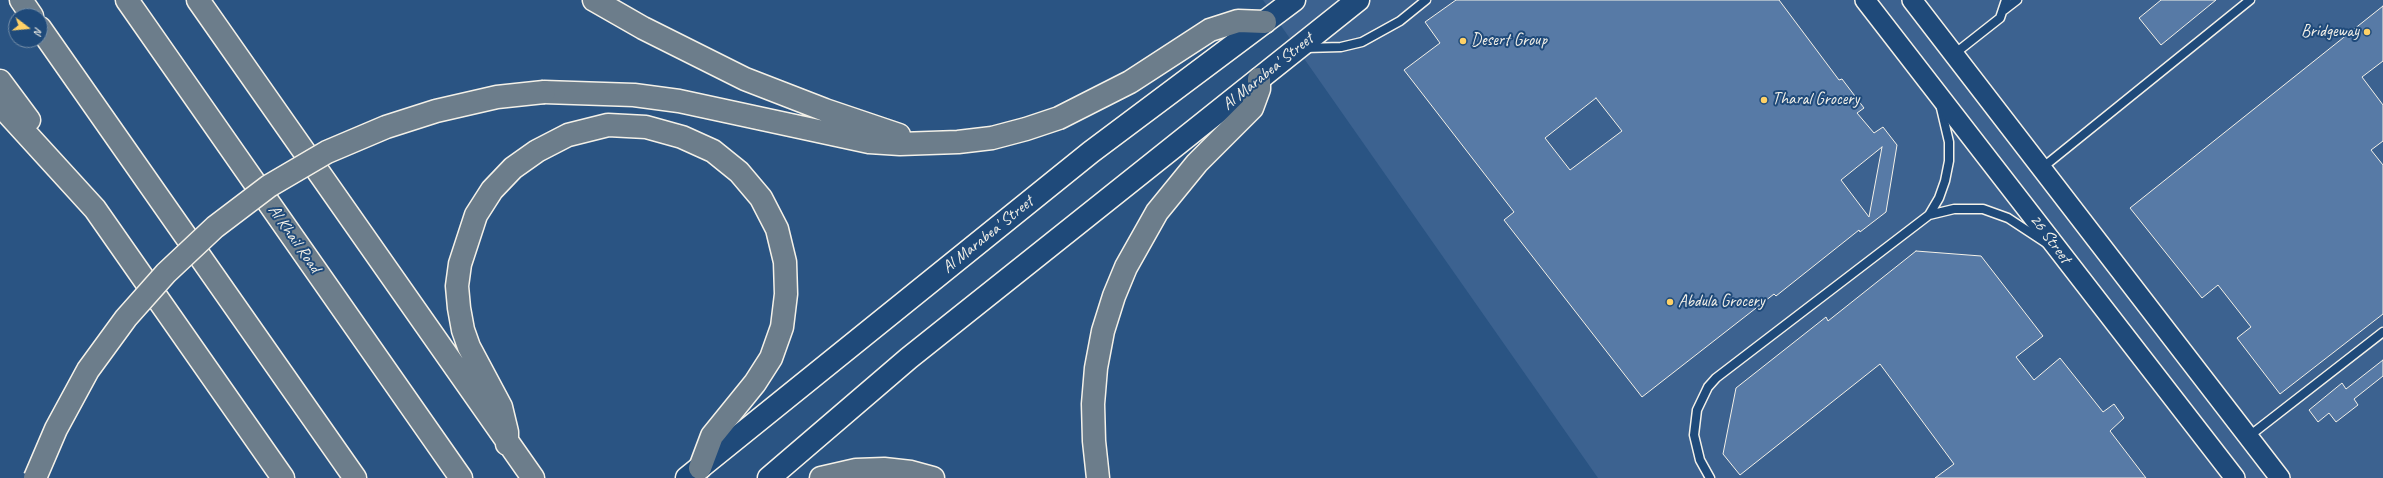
<!DOCTYPE html>
<html>
<head>
<meta charset="utf-8">
<style>
	body { margin:0 }
	#map { position:relative; width:2383px; height:478px; overflow:hidden; background:#2a5483; font-family:Caveat,sans-serif }
	canvas { display:block }
	.north { position:absolute; left:8px; top:8px; width:40px; height:40px; box-sizing:border-box; background:#1f4a7a; border:1px solid #748da6; border-radius:50%; rotate:106deg; font-size:11px; font-weight:700; line-height:16px; text-align:center; color:#f4f1e8 }
	.north::after { content:''; display:block; margin:auto; width:14px; height:18px; background:#ffd166; clip-path:polygon(50% 0,100% 100%,50% 72%,0 100%) }
</style>
</head>
<body>
<div id="map">
<canvas width="2383" height="478"></canvas>
<div class="north">N</div>
</div>
<script>
const c = document.querySelector('canvas').getContext('2d');
c.lineJoin = 'round';
function paint(path, color) { c.fillStyle = color; c.fill(path, 'evenodd'); }
const poly = rows => new Path2D(rows.map(r => 'M' + r).join(''));
function stroke(path, color, width, dash) { c.strokeStyle = color; c.lineWidth = width; c.lineCap = dash ? 'butt' : 'round'; c.setLineDash(dash || []); c.stroke(path); }
function write(font, color, halo, rows, align = 'center') {
  c.font = font + ' Caveat,sans-serif'; c.lineWidth = 4; c.setLineDash([]); c.textBaseline = 'middle'; c.strokeStyle = halo; c.fillStyle = color; for (const [text, x, y, turn = 0] of rows) {
    c.save(); c.translate(x, y); c.rotate((+turn || 0) * Math.PI / 180); c.textAlign = isNaN(turn) ? turn : align; if (halo) c.strokeText(text, 0, 0); c.fillText(text, 0, 0); c.restore();
  }
}
paint(poly([
	[1263,0,2383,0,2383,478,1598,478]
]), '#3c6290');
const building = poly([
	[1456,0,1779,0,1839,80,1842,79,1864,108,1857,113,1874,133,1883,127,1897,145,1886,212,1860,232,1859,230,1776,296,1774,294,1642,397,1504,220,1514,212,1404,70,1440,43,1425,22,1456,0],
	[1596,98,1622,131,1570,170,1545,138,1596,98],
	[1882,147,1869,217,1841,180,1882,147],
	[2161,0,2216,0,2161,45,2139,18,2161,0],
	[2383,6,2383,61,2362,77,2383,105,2383,141,2371,150,2383,165,2383,314,2280,394,2237,338,2251,327,2218,285,2202,298,2130,208,2383,6],
	[1916,251,1981,256,2043,336,2016,357,2034,380,2060,358,2103,412,2114,404,2124,418,2110,431,2146,478,1935,478,1954,464,1880,364,1740,475,1723,454,1736,388,1826,317,1828,321,1916,251],
	[2383,360,2383,376,2354,399,2358,405,2336,422,2329,413,2318,422,2309,410,2342,383,2346,389,2383,360]
]);
paint(building, '#577aa6');
stroke(building, '#f4f1e8', 1);
const service = poly([
	[2004,10,2017,0],
	[1305,48,1341,47,1362,42,1400,21,1426,0],
	[1953,55,2000,18,2006,0],
	[2042,168,2250,0],
	[1929,215,1954,209,1983,209,2008,218,2046,243],
	[2248,437,2383,332],
	[1710,478,1700,460,1694,435,1697,410,1708,387,1716,378,1929,215,1939,198,1945,181,1949,161,1949,142,1941,108]
]);
const tertiary = poly([
	[1865,0,2235,478],
	[1912,0,2280,478]
]);
const secondary = poly([
	[687,478,1091,152,1294,0],
	[769,478,909,358,1358,0]
]);
const motorway = poly([
	[21,0,32,16],
	[127,0,461,478],
	[198,0,533,478],
	[594,0,643,28,745,79,825,110,899,135],
	[40,28,355,478],
	[0,81,29,120],
	[544,92,634,95,679,101,869,142,900,144,958,142,992,138,1026,129,1059,118,1130,82,1210,30,1238,21,1265,22],
	[0,105,95,209,283,478],
	[507,444,507,432,501,407,469,347,463,330,459,308,457,286,460,264,476,215,492,190,513,168,537,151,568,135,608,125,646,127,682,137,713,151,739,172,761,198,777,229,785,262,786,294,782,327,771,358,755,383,712,436,700,468],
	[821,478,856,470,884,469,911,472,933,478],
	[1098,478,1094,441,1093,404,1096,368,1103,331,1114,296,1126,267,1157,212,1197,163,1252,108,1259,89,1259,79]
]);
stroke(service, '#f4f1e8', 11);
stroke(tertiary, '#f4f1e8', 22);
stroke(secondary, '#f4f1e8', 25);
stroke(motorway, '#f4f1e8', 25);
stroke(service, '#1f4a7a', 8);
stroke(tertiary, '#1f4a7a', 19);
stroke(secondary, '#1f4a7a', 22);
stroke(motorway, '#6c7d8b', 22);
const motorwayBridge = poly([
	[35,478,56,429,88,370,126,318,166,273,215,227,269,186,327,152,386,127,436,111,497,97,544,92]
]);
stroke(motorwayBridge, '#f4f1e8', 25, []);
stroke(motorwayBridge, '#6c7d8b', 22);
for (const [x, y, r, color] of [
	[2367,32,4,"#ffd166"],
	[1463,41,4,"#ffd166"],
	[1764,100,4,"#ffd166"],
	[1670,302,4,"#ffd166"]
]) { const dot = new Path2D(); dot.arc(x, y, r, 0, 2 * Math.PI); c.fillStyle = color; c.fill(dot); stroke(dot, '#1f4a7a', 1.5); }
write('17px', '#f4f1e8', '#1f4a7a', [
	["Bridgeway",2359,32,"right"],
	["Desert Group",1471,41],
	["Tharal Grocery",1772,100],
	["Abdula Grocery",1678,302]
], 'left');
write('17px', '#f4f1e8', '#1f4a7a', [
	["Al Marabea' Street",1268,72,-39],
	["Al Marabea' Street",988,235,-39],
	["Al Khail Road",294,239,55],
	["26 Street",2050,239,53]
]);
</script>
</body>
</html>
